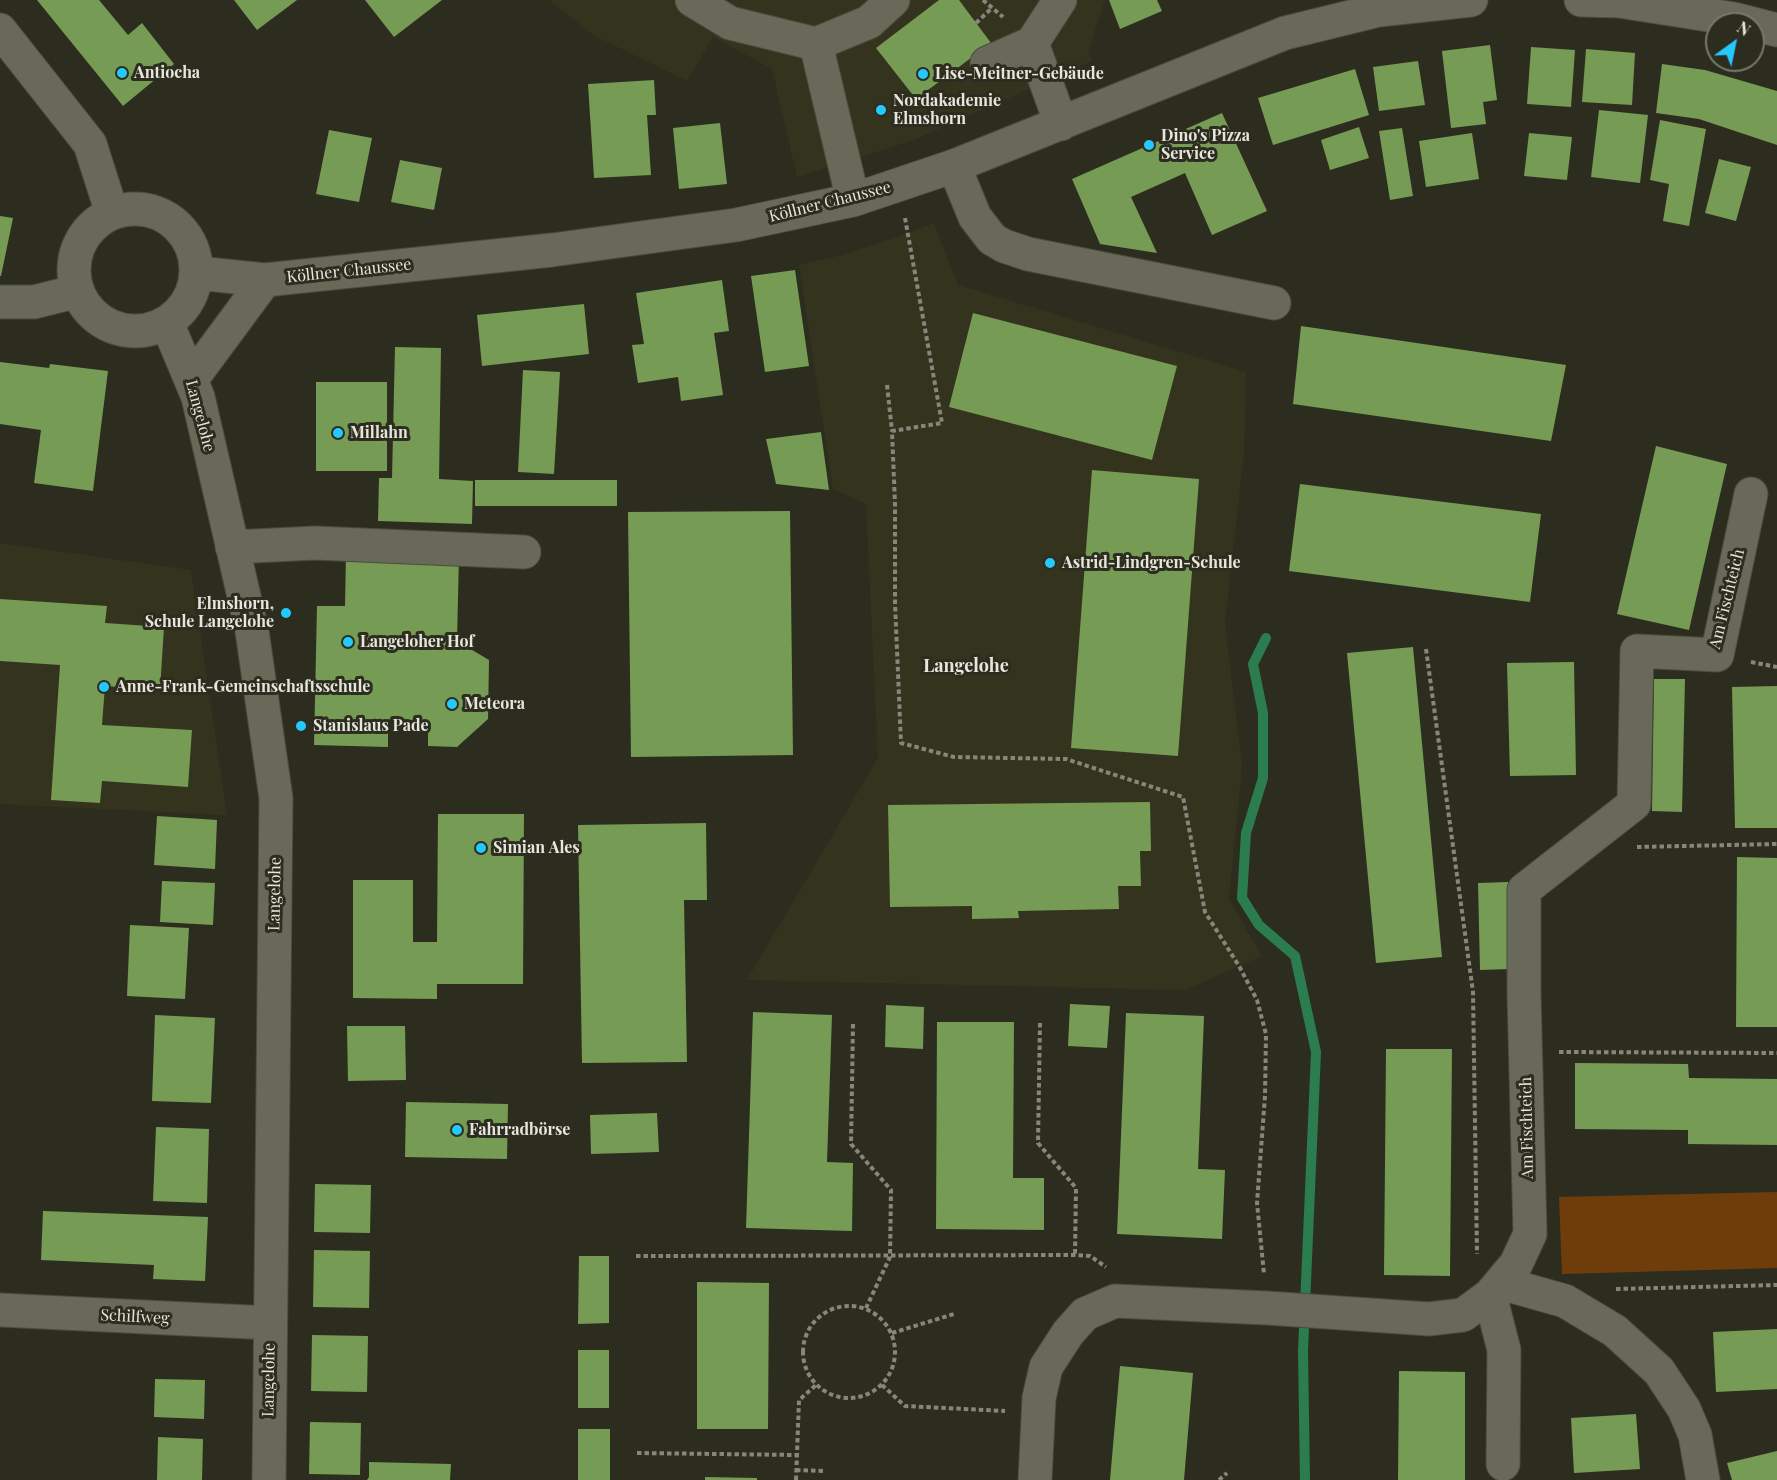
<!DOCTYPE html>
<html>
<head>
<meta charset="utf-8">
<style>
	body { margin:0 }
	#map { position:relative; width:1777px; height:1480px; overflow:hidden; background:#2d2d1f; font-family:"Playfair Display",serif }
	canvas { display:block }
	.north { position:absolute; left:1705px; top:12px; width:60px; height:60px; box-sizing:border-box; background:#2d2d1f; border:2px solid #77776b; border-radius:50%; rotate:33deg; font-size:16px; font-weight:700; line-height:24px; text-align:center; color:#e6e6de }
	.north::after { content:''; display:block; margin:auto; width:21px; height:27px; background:#24c9fe; clip-path:polygon(50% 0,100% 100%,50% 72%,0 100%) }
</style>
</head>
<body>
<div id="map">
<canvas width="1777" height="1480"></canvas>
<div class="north">N</div>
</div>
<script>
const c = document.querySelector('canvas').getContext('2d');
c.lineJoin = 'round';
function paint(path, color) { c.fillStyle = color; c.fill(path, 'evenodd'); }
const poly = rows => new Path2D(rows.map(r => 'M' + r).join(''));
function stroke(path, color, width, dash) { c.strokeStyle = color; c.lineWidth = width; c.lineCap = dash ? 'butt' : 'round'; c.setLineDash(dash || []); c.stroke(path); }
function write(font, color, halo, rows, align = 'center') {
  c.font = font + ' "Playfair Display",serif'; c.lineWidth = 6; c.setLineDash([]); c.textBaseline = 'middle'; c.strokeStyle = halo; c.fillStyle = color; for (const [text, x, y, turn = 0] of rows) {
    c.save(); c.translate(x, y); c.rotate((+turn || 0) * Math.PI / 180); c.textAlign = isNaN(turn) ? turn : align; if (halo) c.strokeText(text, 0, 0); c.fillText(text, 0, 0); c.restore();
  }
}
paint(poly([
	[549,0,1105,0,1088,52,1092,61,914,140,797,177,772,69,713,37,687,81,593,35],
	[934,223,958,285,1246,372,1244,453,1225,622,1242,767,1229,899,1262,956,1185,990,747,980,878,758,866,504,833,489,799,265,842,255,897,237],
	[0,543,191,570,227,815,0,804]
]), '#33331e');
paint(poly([
	[1777,1192,1777,1268,1562,1274,1559,1197]
]), '#6f3d0a');
stroke(poly([
	[1266,638,1253,664,1263,713,1263,778,1246,833,1242,898,1259,925,1295,956,1316,1052,1303,1351,1305,1480]
]), '#2b7d4f', 10);
paint(poly([
	[37,0,99,0,128,35,142,23,174,64,123,106],
	[234,0,297,0,257,30],
	[365,0,442,0,394,37],
	[939,0,959,0,991,43,916,99,876,48],
	[1109,0,1157,0,1162,11,1120,29],
	[1490,45,1497,100,1483,102,1486,124,1451,128,1442,51],
	[1531,47,1575,50,1571,107,1527,104],
	[1586,49,1635,53,1632,105,1582,102],
	[1418,61,1425,105,1379,111,1373,67],
	[1662,64,1705,70,1777,91,1777,145,1699,119,1656,113],
	[1355,69,1369,115,1273,145,1258,98],
	[654,80,656,115,647,115,651,175,594,178,588,84],
	[1599,110,1648,115,1640,183,1591,177],
	[1222,113,1267,211,1212,235,1185,173,1131,197,1157,253,1100,244,1072,179],
	[1660,120,1706,129,1689,226,1663,221,1669,184,1650,180],
	[720,123,727,184,679,189,673,128],
	[1359,127,1369,158,1330,170,1321,140],
	[1402,128,1413,196,1390,200,1379,131],
	[329,130,372,138,359,202,316,194],
	[1472,133,1479,179,1426,187,1419,141],
	[1529,133,1572,137,1567,180,1524,176],
	[1719,159,1751,167,1736,221,1705,213],
	[400,160,442,168,434,210,391,202],
	[0,216,13,218,1,276,0,276],
	[795,270,809,366,765,372,751,276],
	[722,280,729,331,714,333,723,395,681,401,678,377,638,383,632,345,644,344,636,293],
	[584,304,589,354,482,366,477,315],
	[973,313,1177,366,1152,460,949,407],
	[1301,326,1566,365,1551,441,1293,404],
	[395,347,441,348,439,479,473,481,472,524,378,521,379,478,392,478],
	[0,362,49,368,50,364,108,371,93,491,34,483,41,430,0,424],
	[523,370,560,372,554,474,518,472],
	[316,382,387,382,387,471,316,471],
	[821,432,829,490,776,484,766,439],
	[1656,446,1727,464,1689,630,1617,614],
	[1092,470,1199,479,1178,756,1071,748],
	[475,480,617,480,617,506,475,506],
	[1300,484,1541,514,1530,602,1289,571],
	[790,511,793,755,631,757,628,512],
	[346,553,459,556,457,641,489,660,488,719,457,747,428,746,428,721,388,720,388,747,314,745,317,606,345,606],
	[0,599,107,606,105,623,164,627,160,690,105,686,102,725,192,730,188,787,102,781,100,803,51,800,60,665,0,661],
	[1413,647,1442,957,1376,963,1347,653],
	[1574,662,1576,775,1510,776,1507,663],
	[1654,679,1685,679,1682,812,1652,811],
	[1777,686,1777,828,1735,828,1732,687],
	[1150,802,1151,851,1140,851,1141,886,1118,886,1119,909,1018,911,1019,918,972,919,972,906,890,907,888,805],
	[438,814,524,814,523,984,437,984,437,999,353,998,353,880,413,880,413,942,437,942],
	[157,816,217,820,215,869,154,865],
	[706,823,707,900,684,900,687,1062,582,1063,578,825],
	[1737,857,1777,858,1777,1027,1736,1027],
	[162,881,215,883,213,925,160,922],
	[1508,882,1510,969,1480,970,1478,883],
	[130,925,189,928,185,999,127,996],
	[1070,1004,1110,1006,1107,1048,1068,1046],
	[886,1005,924,1007,923,1049,885,1047],
	[753,1012,832,1015,827,1162,853,1163,852,1231,746,1228],
	[1126,1013,1204,1016,1198,1169,1225,1170,1222,1239,1117,1234],
	[155,1015,215,1018,211,1103,152,1101],
	[937,1022,1014,1022,1013,1178,1044,1178,1044,1230,936,1229],
	[347,1026,405,1026,406,1080,348,1081],
	[1386,1049,1452,1049,1450,1276,1384,1275],
	[1575,1063,1688,1064,1689,1078,1777,1079,1777,1145,1688,1144,1688,1130,1575,1129],
	[406,1102,508,1104,507,1159,405,1157],
	[657,1113,659,1152,591,1154,590,1115],
	[156,1127,209,1129,207,1203,153,1201],
	[315,1184,371,1185,370,1233,314,1232],
	[43,1211,208,1217,205,1281,153,1279,154,1265,41,1260],
	[314,1250,370,1251,369,1308,313,1307],
	[579,1256,609,1256,609,1323,578,1324],
	[697,1282,769,1283,768,1429,697,1429],
	[1777,1329,1777,1389,1716,1392,1713,1332],
	[312,1335,368,1336,367,1392,311,1391],
	[578,1350,609,1350,609,1408,578,1408],
	[1120,1366,1193,1373,1184,1480,1110,1480],
	[1399,1371,1465,1372,1465,1480,1398,1480],
	[155,1379,205,1380,204,1419,154,1417],
	[1636,1414,1640,1469,1574,1473,1571,1418],
	[310,1422,361,1423,360,1475,309,1474],
	[578,1429,610,1429,610,1480,578,1480],
	[158,1437,203,1439,202,1480,157,1480],
	[1777,1451,1777,1480,1732,1480,1727,1463],
	[369,1462,451,1464,450,1480,367,1480,369,1477],
	[705,1477,757,1478,757,1480,705,1480]
]), '#769b54');
const minor = poly([
	[692,0,730,23,816,44,869,22,893,0],
	[1581,0,1619,1,1734,19,1777,30],
	[0,30,90,144,112,213],
	[1032,43,1060,0],
	[816,44,853,200],
	[987,63,1032,43,1061,124],
	[954,166,975,217,992,239,1004,246,1028,254,1274,303],
	'74 270a61 61 0 1 1 122 0a61 61 0 1 1-122 0Z',
	[197,273,265,280,552,250,736,225,853,200,954,166,1285,33,1379,10,1471,0],
	[0,302,34,302,78,291],
	[167,323,198,397,252,631,276,798,269,1480],
	[191,380,265,280],
	[232,547,315,543,524,552],
	[1501,1283,1565,1301,1615,1331,1659,1371,1684,1409,1695,1435,1703,1480],
	[1490,1295,1504,1350,1503,1464],
	[0,1310,270,1323],
	[1035,1480,1039,1398,1046,1367,1068,1333,1085,1314,1115,1301,1267,1308,1429,1319,1463,1315,1490,1295,1516,1264,1530,1234,1524,993,1524,890,1634,804,1637,651,1717,655,1751,494]
]);
stroke(minor, '#4b4b40', 35);
stroke(poly([
	[983,0,1003,17],
	[976,23,992,8],
	[905,218,942,423,892,431,895,504,895,603,901,743,954,757,1066,759,1183,797,1205,912,1239,966,1257,1000,1266,1034,1265,1096,1257,1203,1264,1274],
	[887,385,892,431],
	[1426,649,1473,992,1477,1254],
	[1751,662,1777,667],
	[1637,847,1777,844],
	[1040,1023,1038,1143,1076,1188,1075,1255],
	[853,1024,851,1144,891,1190,890,1257,866,1308],
	[1559,1052,1777,1053],
	[636,1256,1075,1255,1090,1256,1106,1267],
	[1616,1289,1777,1285],
	'803 1352a46 46 0 1 1 92 0a46 46 0 1 1-92 0Z',
	[892,1333,954,1314],
	[882,1385,905,1406,1005,1411],
	[637,1453,796,1455],
	[796,1470,826,1471],
	[796,1480,799,1400,816,1385],
	[1219,1480,1227,1473]
]), '#86867b', 4, [4.5, 3]);
stroke(minor, '#69695a', 33);
for (const [x, y, r, color] of [
	[122,73,6,"#24c9fe"],
	[923,74,6,"#24c9fe"],
	[881,110,6,"#24c9fe"],
	[1149,145,6,"#24c9fe"],
	[338,433,6,"#24c9fe"],
	[1050,563,6,"#24c9fe"],
	[286,613,6,"#24c9fe"],
	[348,642,6,"#24c9fe"],
	[104,687,6,"#24c9fe"],
	[452,704,6,"#24c9fe"],
	[301,726,6,"#24c9fe"],
	[481,848,6,"#24c9fe"],
	[457,1130,6,"#24c9fe"]
]) { const dot = new Path2D(); dot.arc(x, y, r, 0, 2 * Math.PI); c.fillStyle = color; c.fill(dot); stroke(dot, '#2d2d1f', 2); }
write('bold 16px', '#e6e6de', '#2d2d1f', [
	["Antiocha",134,73],
	["Lise-Meitner-Gebäude",935,74],
	["Nordakademie",893,101],
	["Elmshorn",893,119],
	["Dino's Pizza",1161,136],
	["Service",1161,154],
	["Millahn",350,433],
	["Astrid-Lindgren-Schule",1062,563],
	["Elmshorn,",274,604,"right"],
	["Schule Langelohe",274,622,"right"],
	["Langeloher Hof",360,642],
	["Anne-Frank-Gemeinschaftsschule",116,687],
	["Meteora",464,704],
	["Stanislaus Pade",313,726],
	["Simian Ales",493,848],
	["Fahrradbörse",469,1130]
], 'left');
write('16px', '#e6e6de', '#2d2d1f', [
	["Köllner Chaussee",830,202,-14],
	["Köllner Chaussee",349,271,-6],
	["Langelohe",200,416,75],
	["Am Fischteich",1727,599,-76],
	["Langelohe",275,894,-89],
	["Am Fischteich",1527,1128,-91],
	["Schilfweg",135,1317,3],
	["Langelohe",269,1380,-89]
]);
write('bold 18px', '#e6e6de', '#2d2d1f', [
	["Langelohe",966,666]
]);
</script>
</body>
</html>
